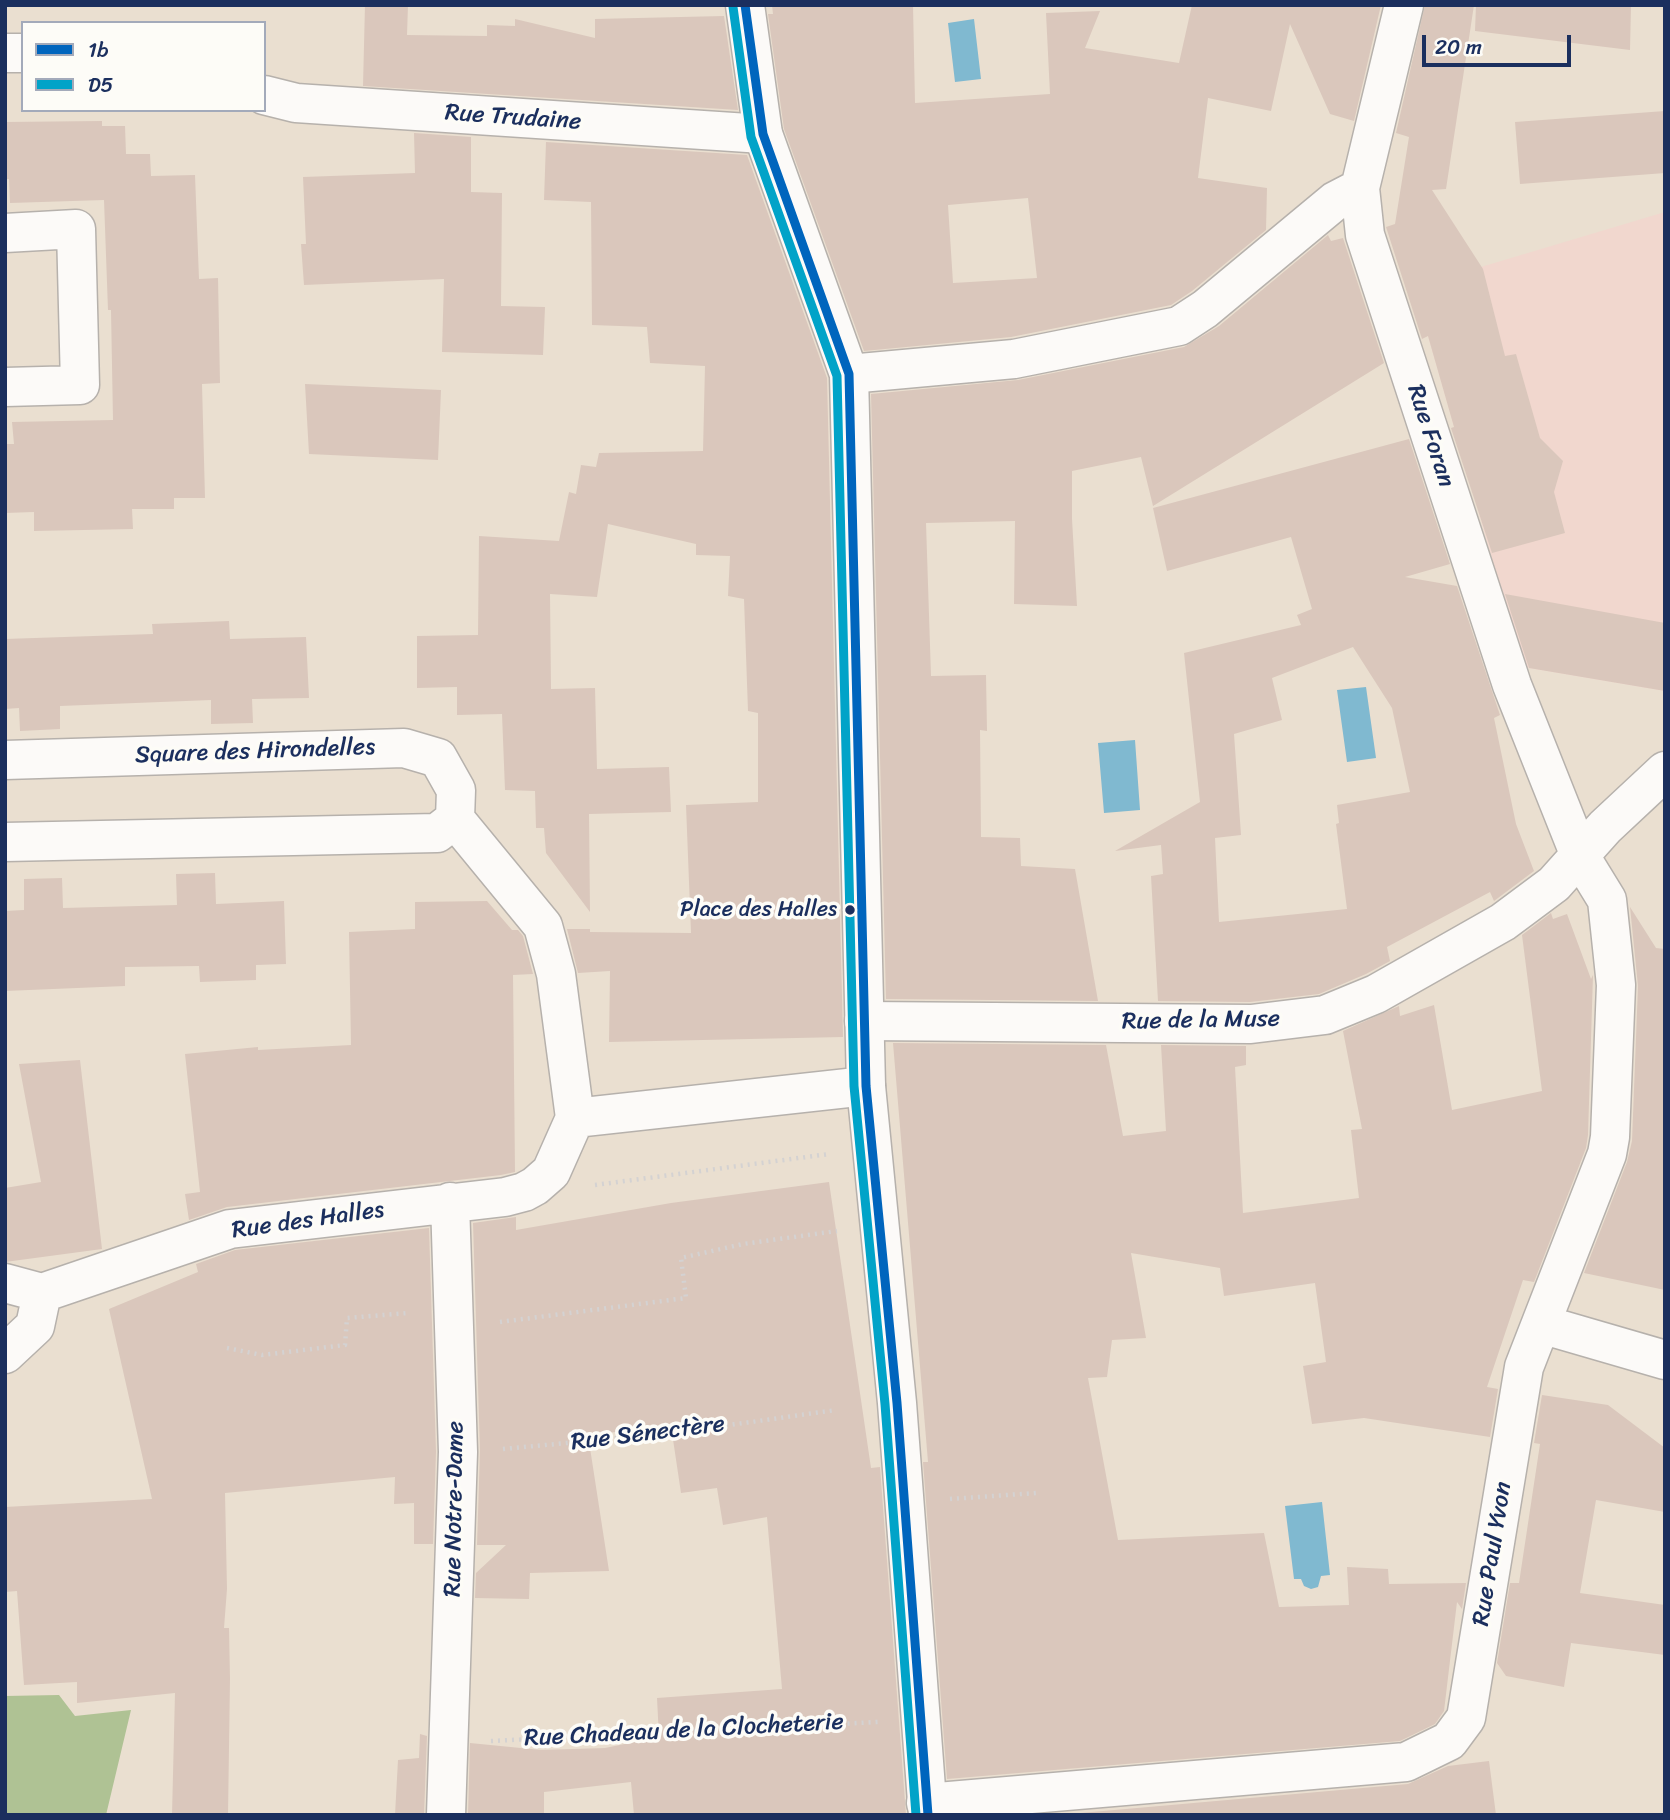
<!DOCTYPE html>
<html>
<head>
<meta charset="utf-8">
<style>
	body { margin:0 }
	#map { position:relative; width:1670px; height:1820px; overflow:hidden; background:#eadfd0; font-family:Sriracha,sans-serif }
	canvas { display:block }
	.frame { position:absolute; inset:0; border:7px solid #1b2f5e; pointer-events:none }
	.legend { position:absolute; left:21px; top:21px; width:245px; height:91px; box-sizing:border-box; background:#fdfcf7; border:2px solid #a3aaba; margin:0; padding:9px 12px; list-style:none; font-size:21px; color:#1b2f5e }
	.legend li { display:flex; align-items:center; gap:14px; height:35px }
	.legend b { width:35px; border:2px solid #a3aaba }
	.scale { position:absolute; left:1422px; top:35px; width:149px; height:32px; box-sizing:border-box; border:4px solid #1b2f5e; border-top:0; padding-left:9px; font-size:21px; line-height:24px; white-space:nowrap; color:#1b2f5e; -webkit-text-stroke:5px #fdfcf7; paint-order:stroke }
</style>
</head>
<body>
<div id="map">
<canvas width="1670" height="1820"></canvas>
<div class="frame"></div>
<ul class="legend">
<li><b style="height:9px;background:#0065bd"></b>1b</li>
<li><b style="height:9px;background:#01a3c8"></b>D5</li>
</ul>
<div class="scale">20 m</div>
</div>
<script>
const c = document.querySelector('canvas').getContext('2d');
c.lineJoin = 'round';
function paint(path, color) { c.fillStyle = color; c.fill(path, 'evenodd'); }
const poly = rows => new Path2D(rows.map(r => 'M' + r).join(''));
function stroke(path, color, width, dash) { c.strokeStyle = color; c.lineWidth = width; c.lineCap = dash ? 'butt' : 'round'; c.setLineDash(dash || []); c.stroke(path); }
function write(font, color, halo, rows, align = 'center') {
  c.font = font + ' Sriracha,sans-serif'; c.lineWidth = 7; c.setLineDash([]); c.textBaseline = 'middle'; c.strokeStyle = halo; c.fillStyle = color; for (const [text, x, y, turn = 0] of rows) {
    c.save(); c.translate(x, y); c.rotate((+turn || 0) * Math.PI / 180); c.textAlign = isNaN(turn) ? turn : align; if (halo) c.strokeText(text, 0, 0); c.fillText(text, 0, 0); c.restore();
  }
}
paint(poly([
	[1665,212,1665,691,1523,667,1414,287]
]), '#f1d7ce');
paint(poly([
	[59,1695,75,1716,131,1710,106,1815,5,1815,5,1696]
]), '#afc294');
paint(poly([
	[974,19,981,79,955,82,948,23],
	[1366,687,1376,758,1347,762,1337,690],
	[1135,740,1140,810,1104,813,1098,743],
	[1322,1502,1330,1575,1321,1576,1318,1587,1311,1589,1304,1586,1301,1579,1294,1579,1285,1506]
]), '#80b9d0');
paint(poly([
	[365,5,408,5,407,35,487,36,487,25,515,26,515,19,595,38,595,19,724,16,738,110,363,86],
	[772,5,913,5,915,103,1050,94,1046,13,1100,11,1085,48,1179,63,1192,5,1381,5,1354,121,1330,114,1290,24,1271,111,1208,98,1198,178,1267,188,1266,230,1192,291,1171,305,1011,337,864,351,784,129,768,14,773,14],
	[1028,198,1037,278,953,283,948,205],
	[1425,5,1474,5,1446,189,1432,190,1483,269,1505,356,1516,354,1540,438,1563,461,1554,492,1565,533,1492,553,1451,428,1454,427,1428,336,1422,339,1387,230,1386,227,1395,224,1409,137,1396,133],
	[1476,5,1631,5,1630,50,1475,31],
	[1665,111,1665,173,1520,184,1515,122],
	[102,121,102,126,125,126,126,154,150,154,151,176,195,175,199,279,218,278,220,383,202,384,205,498,174,498,174,509,132,509,133,529,34,531,34,512,5,513,5,444,14,444,12,422,113,420,111,310,108,310,104,200,10,203,9,179,5,179,5,122],
	[414,133,471,137,471,192,502,193,501,306,545,307,543,355,442,352,444,279,304,285,301,244,306,244,303,177,415,173],
	[546,142,747,155,827,378,843,1037,609,1042,610,971,578,973,567,929,590,929,590,932,691,933,686,805,758,802,758,713,748,711,744,599,728,596,730,556,696,555,696,544,608,524,597,597,550,594,551,689,595,688,597,769,669,767,671,812,589,814,590,912,546,853,544,828,536,828,535,791,505,790,502,714,457,715,457,687,417,688,417,636,478,635,479,536,559,541,569,492,576,494,581,465,596,467,599,453,703,451,705,366,650,363,647,327,592,325,591,202,544,200],
	[1328,235,1331,241,1343,238,1384,363,1153,506,1141,457,1072,471,1072,519,1077,606,1014,604,1015,521,926,523,931,676,986,675,987,731,980,730,981,837,1020,838,1021,866,1075,869,1098,1001,886,999,871,394,1018,380,1184,347,1219,326],
	[305,384,441,390,438,460,309,454],
	[1409,439,1450,564,1405,577,1457,586,1500,715,1494,718,1516,824,1534,871,1494,901,1490,892,1387,947,1390,961,1366,974,1319,994,1250,1002,1158,1001,1151,876,1163,874,1161,845,1115,851,1200,802,1184,653,1301,625,1297,615,1312,609,1291,537,1167,571,1153,508],
	[1353,647,1392,708,1410,792,1337,805,1339,823,1336,824,1347,909,1219,922,1215,838,1241,835,1234,734,1282,720,1272,678],
	[1505,594,1665,623,1665,691,1529,668],
	[229,621,230,639,306,637,309,698,252,699,253,723,211,724,211,700,60,706,60,729,20,731,19,708,5,709,5,639,153,634,152,624],
	[215,873,216,904,284,901,286,964,256,965,256,980,200,982,199,966,125,967,125,986,5,991,5,911,24,910,24,879,62,878,63,908,177,905,176,874],
	[487,901,512,930,518,930,523,936,533,974,513,975,515,1172,501,1175,227,1207,189,1220,185,1194,200,1192,185,1054,258,1047,258,1050,351,1045,349,932,415,929,415,902],
	[1630,907,1656,948,1665,949,1665,1290,1584,1273,1627,1162,1632,1141,1638,986],
	[1551,913,1553,919,1567,914,1591,979,1593,975,1588,1135,1586,1148,1534,1282,1523,1280,1487,1387,1498,1389,1490,1437,1364,1418,1312,1424,1303,1366,1326,1362,1315,1283,1224,1296,1220,1268,1131,1253,1146,1338,1112,1340,1107,1377,1088,1378,1118,1540,1264,1533,1279,1607,1349,1605,1347,1567,1388,1569,1389,1584,1466,1583,1462,1609,1457,1602,1444,1711,1435,1724,1400,1741,947,1779,923,1462,928,1462,893,1043,1106,1045,1123,1136,1166,1131,1161,1045,1246,1046,1246,1065,1235,1067,1243,1213,1359,1198,1351,1130,1362,1129,1343,1031,1399,1006,1400,1016,1434,1005,1452,1110,1542,1091,1522,935],
	[80,1060,102,1249,5,1262,5,1188,41,1182,19,1064],
	[829,1182,871,1468,880,1467,906,1815,634,1815,631,1782,544,1792,544,1815,468,1815,470,1743,541,1750,605,1748,659,1737,657,1698,782,1689,767,1517,723,1525,717,1488,681,1493,671,1426,588,1435,609,1571,530,1573,529,1599,475,1598,476,1573,506,1545,477,1545,480,1451,473,1223,516,1217,516,1230,671,1203],
	[429,1228,436,1452,433,1544,414,1544,414,1503,394,1504,395,1477,225,1493,227,1589,224,1628,229,1628,230,1679,228,1815,172,1815,175,1693,77,1703,77,1682,24,1685,17,1591,5,1592,5,1507,152,1499,109,1309,198,1272,196,1264,235,1250],
	[1542,1395,1608,1405,1665,1448,1665,1512,1596,1500,1580,1593,1665,1605,1665,1655,1571,1643,1564,1687,1506,1676,1497,1663,1510,1583,1519,1583,1540,1444,1534,1443],
	[420,1734,427,1736,424,1815,395,1815,398,1760,419,1758],
	[1489,1761,1496,1815,1058,1815,1408,1784,1448,1766]
]), '#dac7bc');
const minor = poly([
	[5,53,23,53],
	[264,95,296,103,763,134],
	[5,233,76,229,80,385,5,387],
	[849,374,1014,359,1179,326,1205,309,1335,201,1360,188],
	[5,760,404,748,438,758,456,790,455,819,437,833,5,842],
	[455,819,543,926,556,974,575,1118],
	[864,1021,1251,1024,1325,1015,1376,994,1503,922,1554,884,1605,827,1665,771],
	[5,1283,42,1293,230,1229,505,1197,524,1192,535,1186,551,1172,575,1118,866,1086],
	[1541,1324,1665,1360],
	[5,1354,35,1326,42,1293],
	[926,1803,1406,1762,1449,1741,1466,1718,1524,1367,1607,1154,1610,1137,1616,985,1607,900,1580,856,1512,685,1365,235,1360,188,1404,5],
	[446,1815,458,1452,450,1202]
]);
const major = poly([
	[745,5,763,134,849,374,866,1086,897,1403,928,1815]
]);
stroke(minor, '#b6b1ac', 41);
stroke(major, '#b6b1ac', 41);
stroke(poly([
	[595,1185,829,1154],
	[500,1322,686,1298,681,1258,743,1244,837,1231],
	[227,1348,262,1355,345,1345,347,1318,408,1313],
	[503,1449,673,1433,836,1410],
	[950,1499,1036,1493],
	[491,1741,878,1722]
]), '#d4d2d2', 4.5, [2, 5]);
stroke(minor, '#fcfaf8', 38);
stroke(major, '#fcfaf8', 38);
stroke(poly([
	[745,5,763,134,849,374,866,1086,897,1403,928,1815]
]), '#0065bd', 9);
stroke(poly([
	[733,7,751,137,837,376,854,1086,885,1404,916,1815]
]), '#01a3c8', 9);
for (const [x, y, r, color] of [
	[850,910,6,"#1b2f5e"]
]) { const dot = new Path2D(); dot.arc(x, y, r, 0, 2 * Math.PI); c.fillStyle = color; c.fill(dot); stroke(dot, '#fdfcf7', 2.5); }
write('22px', '#1b2f5e', '#fdfcf7', [
	["Place des Halles",837,910]
], 'right');
write('24px', '#1b2f5e', '#fdfcf7', [
	["Rue Trudaine",513,118,4],
	["Rue Foran",1430,436,72],
	["Square des Hirondelles",255,752,-2],
	["Rue de la Muse",1201,1021,-1],
	["Rue des Halles",308,1221,-8],
	["Rue Sénectère",648,1434,-7],
	["Rue Notre-Dame",455,1509,-89],
	["Rue Paul Yvon",1493,1554,-81],
	["Rue Chadeau de la Clocheterie",684,1731,-3]
]);
</script>
</body>
</html>
